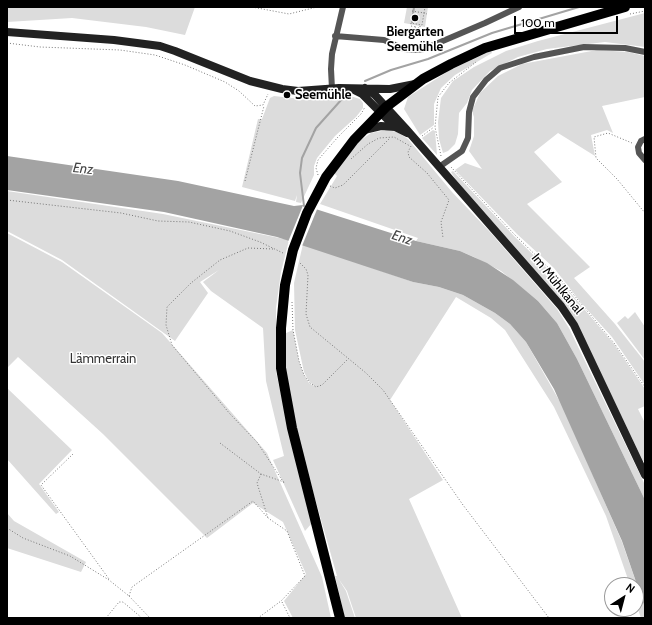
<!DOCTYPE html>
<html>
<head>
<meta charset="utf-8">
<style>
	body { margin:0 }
	#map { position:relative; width:652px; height:625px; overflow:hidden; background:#fff; font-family:Cabin,sans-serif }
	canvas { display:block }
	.frame { position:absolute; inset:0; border:8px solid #000; pointer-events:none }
	.north { position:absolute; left:604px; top:577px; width:40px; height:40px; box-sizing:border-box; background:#fff; border:1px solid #999; border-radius:50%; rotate:36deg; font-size:11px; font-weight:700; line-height:16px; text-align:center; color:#000 }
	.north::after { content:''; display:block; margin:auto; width:14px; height:18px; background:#000; clip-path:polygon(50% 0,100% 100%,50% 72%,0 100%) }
	.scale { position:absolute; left:514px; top:16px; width:104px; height:18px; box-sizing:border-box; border:2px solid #000; border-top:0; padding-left:5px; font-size:12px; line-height:14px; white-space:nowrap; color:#000; -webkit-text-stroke:3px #fff; paint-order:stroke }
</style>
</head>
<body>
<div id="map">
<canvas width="652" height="625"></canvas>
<div class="frame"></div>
<div class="north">N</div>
<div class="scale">100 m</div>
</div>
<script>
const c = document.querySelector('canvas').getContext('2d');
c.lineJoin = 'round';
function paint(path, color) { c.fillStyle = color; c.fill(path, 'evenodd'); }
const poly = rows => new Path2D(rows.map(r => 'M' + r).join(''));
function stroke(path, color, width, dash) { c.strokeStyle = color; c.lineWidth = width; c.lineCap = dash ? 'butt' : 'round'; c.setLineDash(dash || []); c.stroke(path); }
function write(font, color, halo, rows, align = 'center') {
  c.font = font + ' Cabin,sans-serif'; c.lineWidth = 3; c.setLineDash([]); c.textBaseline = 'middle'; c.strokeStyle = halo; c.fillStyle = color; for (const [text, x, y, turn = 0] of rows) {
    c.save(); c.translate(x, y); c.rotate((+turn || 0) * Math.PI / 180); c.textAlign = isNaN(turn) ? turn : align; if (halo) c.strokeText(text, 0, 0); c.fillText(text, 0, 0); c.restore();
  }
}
paint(poly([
	[7,7,195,7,185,35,146,27,72,18,7,22],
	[407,7,428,7,425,27,404,23],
	[645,13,645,47,605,42,547,49,518,57,490,71,472,90,467,103,459,113,458,134,455,144,448,151,443,153,439,139,438,122,441,98,453,81,474,67,506,51,538,41],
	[597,50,628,52,645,56,645,97,602,106,613,133,607,130,591,135,595,156,558,133,534,152,562,182,527,204,590,267,574,278,615,324,645,362,645,385,612,337,582,304,554,268,517,234,455,170,465,163,482,169,469,151,474,136,474,117,472,111,480,93,498,76,522,64],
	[491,51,492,53,455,75,441,88,434,104,434,125,420,135,404,109,408,97,450,70],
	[274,96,310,100,350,96,360,99,363,103,363,108,356,117,335,136,317,158,314,166,314,175,301,203,296,202,297,195,295,201,242,187,258,119,262,119,270,98],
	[387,130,397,132,408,139,452,192,490,232,557,309,569,328,645,485,645,500,577,359,557,323,538,301,501,271,474,257,460,251,416,241,418,238,320,204,337,176,334,173,358,142,371,133],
	[433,130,435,131,437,155,422,138],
	[453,171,514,236,562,283,614,344,645,389,645,406,638,409,645,423,645,461,643,461,578,326,456,180,451,172],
	[7,191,163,214,289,240,281,272,276,308,276,372,294,454,312,523,305,531,273,460,284,456,266,381,263,328,211,291,203,282,219,270,200,282,208,293,175,341,62,260,7,231],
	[7,233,62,262,162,333,267,453,322,577,331,618,293,618,284,601,306,574,283,522,253,503,207,538,103,434,18,357,7,368],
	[303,244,413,282,439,287,463,295,495,313,510,324,526,342,564,409,622,542,645,608,645,618,641,618,636,604,636,585,630,585,606,516,554,407,505,330,491,318,456,297,390,400,443,480,409,499,462,618,356,618,347,591,338,578,346,591,355,618,345,618,335,576,337,576,301,449,286,374,284,334,293,330,299,361,304,375,309,383,315,387,308,380,304,372,295,330,294,283],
	[635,312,645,327,645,360,617,323,625,316,628,319],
	[7,388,72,450,39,484,59,512,56,514,7,459],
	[7,513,14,521,86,562,81,572,7,548]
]), '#dcdcdc');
paint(poly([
	[7,156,178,181,294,206,303,205,416,241,460,251,487,263,513,280,538,301,557,323,577,359,645,500,645,608,622,541,554,389,526,342,510,324,495,313,463,295,439,287,413,282,277,237,164,212,7,190]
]), '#a3a3a3');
paint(poly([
	[304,203,318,207,302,246,288,242]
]), '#fff');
stroke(poly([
	[412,22,414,7],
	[365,81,391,70,428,59,492,33,579,7],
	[304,206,300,173,302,158,316,128,342,99]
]), '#a3a3a3', 2);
stroke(poly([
	[252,7,289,14,317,7],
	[412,11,424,13,425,7],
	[630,14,645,11],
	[415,27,411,26,411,23,422,25,424,13,427,14],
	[415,30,415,27,420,28,420,25],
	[7,43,40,47,120,50,155,55,185,65,225,82,239,91,255,106,263,105,268,94],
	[422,136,434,127],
	[632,143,608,133,594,137,596,158,617,179,645,213],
	[411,146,408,152,409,157,427,173,449,200,441,222,443,238],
	[441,156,435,127,438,97,449,83,476,62],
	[351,159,368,144,379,138,394,137,410,146],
	[451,167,514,234,563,282,614,343,645,387],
	[318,175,316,168,318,160,338,137,361,114,365,107],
	[245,181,264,106],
	[330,186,335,188,343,185,390,138],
	[7,200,121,213,158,221,189,222,230,231,260,242,283,253],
	[273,249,248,248,220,260,191,283,167,307,166,325,172,345,230,414,257,442,284,483],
	[300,263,306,269,308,275,306,314,310,327,366,373,383,390,463,505,549,618],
	[292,302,293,330,299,361,304,375,310,383,316,387,322,385,348,359],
	[220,443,261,474,284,482],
	[73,454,41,485,109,579],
	[261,474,257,483,268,518],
	[7,528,23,538,70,556,109,580,129,596,150,618],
	[129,596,132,587,253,501,268,518,287,531,305,576,281,601,258,618],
	[282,602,290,618],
	[106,618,119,602,123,602,142,618]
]), '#777', 1, [1, 2]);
stroke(poly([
	[335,36,384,40,404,49,416,50,424,49,485,23,519,7],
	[332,89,331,69,332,54,343,7],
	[645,139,641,141,638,147,639,153,645,160],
	[439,167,462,151,468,138,469,112,473,97,486,80,500,68,534,57,584,47,625,48,645,52]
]), '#555', 6);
stroke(poly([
	[7,32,114,40,160,46,175,51,250,81,282,89,298,91,339,88,390,89,415,84],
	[365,88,375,95,407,130,561,306,574,325,645,475],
	[352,89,362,94,395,127,407,133],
	[364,130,381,126,395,127]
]), '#222', 8);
stroke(poly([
	[340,618,292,428,281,368,281,328,285,285,293,250,307,213,326,177,354,140,386,107,423,79,451,64,485,48,625,7]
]), '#000', 10);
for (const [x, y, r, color] of [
	[415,18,4,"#000"],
	[287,95,4,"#000"]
]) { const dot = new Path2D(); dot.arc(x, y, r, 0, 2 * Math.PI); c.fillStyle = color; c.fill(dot); stroke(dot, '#fff', 1.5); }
write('bold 13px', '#000', '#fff', [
	["Biergarten",415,32],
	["Seemühle",415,47],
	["Seemühle",295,95,"left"]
]);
write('13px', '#000', '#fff', [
	["Im Mühlkanal",557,284,51]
]);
write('13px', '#333', '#fff', [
	["Lämmerrain",103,359]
]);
write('italic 14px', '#444', '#fff', [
	["Enz",83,169,6],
	["Enz",402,238,18]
]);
</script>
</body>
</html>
